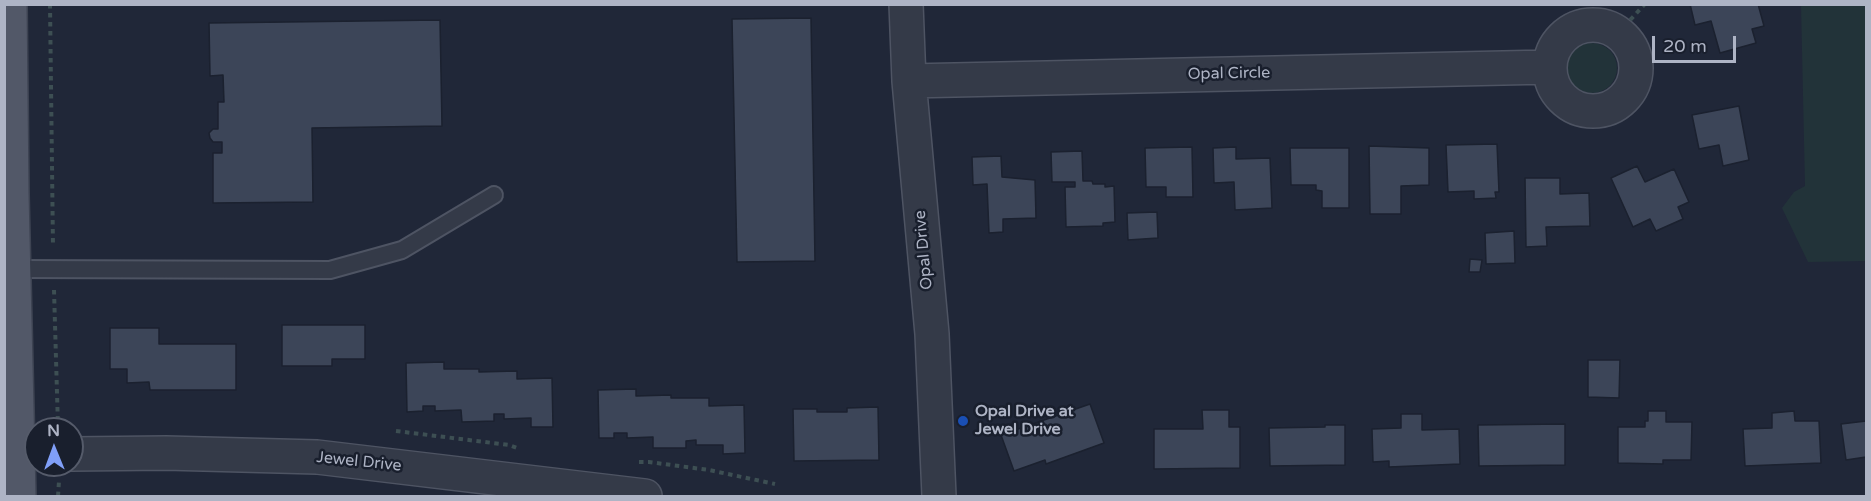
<!DOCTYPE html>
<html>
<head>
<meta charset="utf-8">
<style>
	body { margin:0 }
	#map { position:relative; width:1871px; height:501px; overflow:hidden; background:#202738; font-family:"Varela Round",sans-serif }
	canvas { display:block }
	.frame { position:absolute; inset:0; border:6px solid #aeb4c5; pointer-events:none }
	.north { position:absolute; left:24px; top:417px; width:60px; height:60px; box-sizing:border-box; background:#191f2d; border:2px solid #555b6a; border-radius:50%; rotate:359deg; font-size:16px; font-weight:700; line-height:24px; text-align:center; color:#aeb4c5 }
	.north::after { content:''; display:block; margin:auto; width:21px; height:27px; background:#809ff8; clip-path:polygon(50% 0,100% 100%,50% 72%,0 100%) }
	.scale { position:absolute; left:1652px; top:36px; width:84px; height:27px; box-sizing:border-box; border:3px solid #aeb4c5; border-top:0; padding-left:8px; font-size:18px; line-height:21px; white-space:nowrap; color:#aeb4c5; -webkit-text-stroke:4px #191f2d; paint-order:stroke }
</style>
</head>
<body>
<div id="map">
<canvas width="1871" height="501"></canvas>
<div class="frame"></div>
<div class="north">N</div>
<div class="scale">20 m</div>
</div>
<script>
const c = document.querySelector('canvas').getContext('2d');
c.lineJoin = 'round';
function paint(path, color) { c.fillStyle = color; c.fill(path, 'evenodd'); }
const poly = rows => new Path2D(rows.map(r => 'M' + r).join(''));
function stroke(path, color, width, dash) { c.strokeStyle = color; c.lineWidth = width; c.lineCap = dash ? 'butt' : 'round'; c.setLineDash(dash || []); c.stroke(path); }
function write(font, color, halo, rows, align = 'center') {
  c.font = font + ' "Varela Round",sans-serif'; c.lineWidth = 5; c.setLineDash([]); c.textBaseline = 'middle'; c.strokeStyle = halo; c.fillStyle = color; for (const [text, x, y, turn = 0] of rows) {
    c.save(); c.translate(x, y); c.rotate((+turn || 0) * Math.PI / 180); c.textAlign = isNaN(turn) ? turn : align; if (halo) c.strokeText(text, 0, 0); c.fillText(text, 0, 0); c.restore();
  }
}
paint(poly([
	[1801,5,1866,5,1866,261,1808,262,1782,208,1794,192,1805,186],
	'1567 68a25 25 0 1 1 50 0a25 25 0 1 1-50 0Z'
]), '#223339');
const building = poly([
	[1690,4,1758,4,1764,26,1752,29,1756,43,1720,53,1711,21,1695,25,1690,4],
	[811,18,815,261,737,262,732,19,811,18],
	[440,20,442,126,312,128,313,202,213,203,213,153,222,153,222,142,213,142,210,138,209,133,213,129,218,129,218,102,224,102,223,75,210,76,209,23,440,20],
	[1739,106,1749,160,1723,166,1719,145,1699,149,1692,115,1739,106],
	[1497,144,1499,192,1495,192,1496,198,1474,199,1474,191,1448,192,1446,145,1497,144],
	[1369,146,1429,148,1429,185,1401,186,1401,214,1370,214,1369,146],
	[1192,147,1193,197,1166,197,1166,187,1146,187,1145,148,1192,147],
	[1236,147,1236,159,1270,158,1272,208,1235,210,1234,182,1214,183,1213,148,1236,147],
	[1290,148,1349,148,1349,208,1322,208,1322,191,1316,190,1316,185,1291,185,1290,148],
	[1082,151,1083,181,1092,181,1093,184,1105,184,1105,187,1114,186,1115,222,1103,223,1103,226,1066,227,1065,187,1075,187,1075,182,1052,182,1051,152,1082,151],
	[1001,156,1002,177,1035,180,1036,218,1003,219,1003,232,989,233,987,184,973,185,972,157,1001,156],
	[1637,166,1645,182,1674,169,1689,202,1678,207,1683,219,1656,231,1650,219,1633,227,1611,178,1637,166],
	[1525,178,1560,178,1560,194,1589,193,1590,226,1546,227,1547,246,1526,247,1525,178],
	[1157,212,1158,238,1128,240,1127,213,1157,212],
	[1514,231,1515,263,1486,264,1485,233,1514,231],
	[1470,259,1482,260,1480,272,1469,272,1470,259],
	[282,325,365,325,365,359,332,359,332,366,282,366,282,325],
	[110,328,159,328,159,344,236,344,236,390,150,390,149,382,127,383,127,369,110,369,110,328],
	[1588,360,1620,360,1619,398,1588,397,1588,360],
	[444,362,444,369,479,369,479,372,517,371,517,379,552,378,553,427,531,427,531,418,504,419,504,414,494,414,494,421,462,422,461,410,435,411,435,406,423,406,423,411,407,412,406,363,444,362],
	[636,389,636,396,671,395,671,398,709,398,709,406,744,405,745,453,723,454,723,445,696,445,696,440,686,441,686,448,653,448,653,437,627,438,627,433,614,433,614,438,599,438,598,390,636,389],
	[1090,404,1104,443,1046,464,1045,460,1014,471,1001,435,1090,404],
	[878,407,879,460,794,461,793,409,817,409,817,412,847,412,847,408,878,407],
	[1202,410,1229,410,1229,427,1240,427,1240,468,1154,469,1154,429,1203,429,1202,410],
	[1648,411,1666,411,1666,422,1692,422,1691,460,1663,460,1663,464,1618,463,1618,427,1645,427,1645,421,1648,421,1648,411],
	[1794,411,1795,421,1819,421,1821,463,1745,466,1743,429,1772,428,1772,413,1794,411],
	[1401,414,1422,414,1422,430,1459,429,1460,464,1389,467,1389,461,1373,462,1372,429,1401,428,1401,414],
	[1866,421,1866,457,1846,460,1841,424,1866,421],
	[1565,424,1565,465,1479,466,1478,425,1565,424],
	[1325,425,1345,425,1345,465,1270,466,1269,428,1325,427,1325,425]
]);
paint(building, '#3c4558');
stroke(building, '#1b212f', 1.5);
const service = poly([
	[14,269,330,270,402,250,494,195]
]);
const minor = poly([
	[906,4,909,81,932,334,939,496],
	'1550 68a43 43 0 1 1 86 0a43 43 0 1 1-86 0Z',
	[909,81,1549,67],
	[72,454,166,453,317,457,645,496]
]);
const primary = poly([
	[10,4,12,194,19,496]
]);
stroke(service, '#4e5463', 20);
stroke(minor, '#4e5463', 36);
stroke(primary, '#3d4352', 36);
stroke(poly([
	[50,4,53,247],
	[1618,33,1645,4],
	[54,290,58,427],
	[396,431,509,445,517,448],
	[639,462,649,462,709,470,775,484],
	[58,496,59,481]
]), '#3d4f53', 4, [4.5, 4.5]);
stroke(service, '#343a48', 16);
stroke(minor, '#343a48', 33);
stroke(primary, '#525868', 33);
for (const [x, y, r, color] of [
	[963,421,6,"#1a4fb4"]
]) { const dot = new Path2D(); dot.arc(x, y, r, 0, 2 * Math.PI); c.fillStyle = color; c.fill(dot); stroke(dot, '#191f2d', 2); }
write('16px', '#aeb4c5', '#191f2d', [
	["Opal Circle",1229,74,-1],
	["Opal Drive",924,250,-95],
	["Jewel Drive",359,462,6]
]);
write('bold 16px', '#aeb4c5', '#191f2d', [
	["Opal Drive at",975,412],
	["Jewel Drive",975,430]
], 'left');
</script>
</body>
</html>
